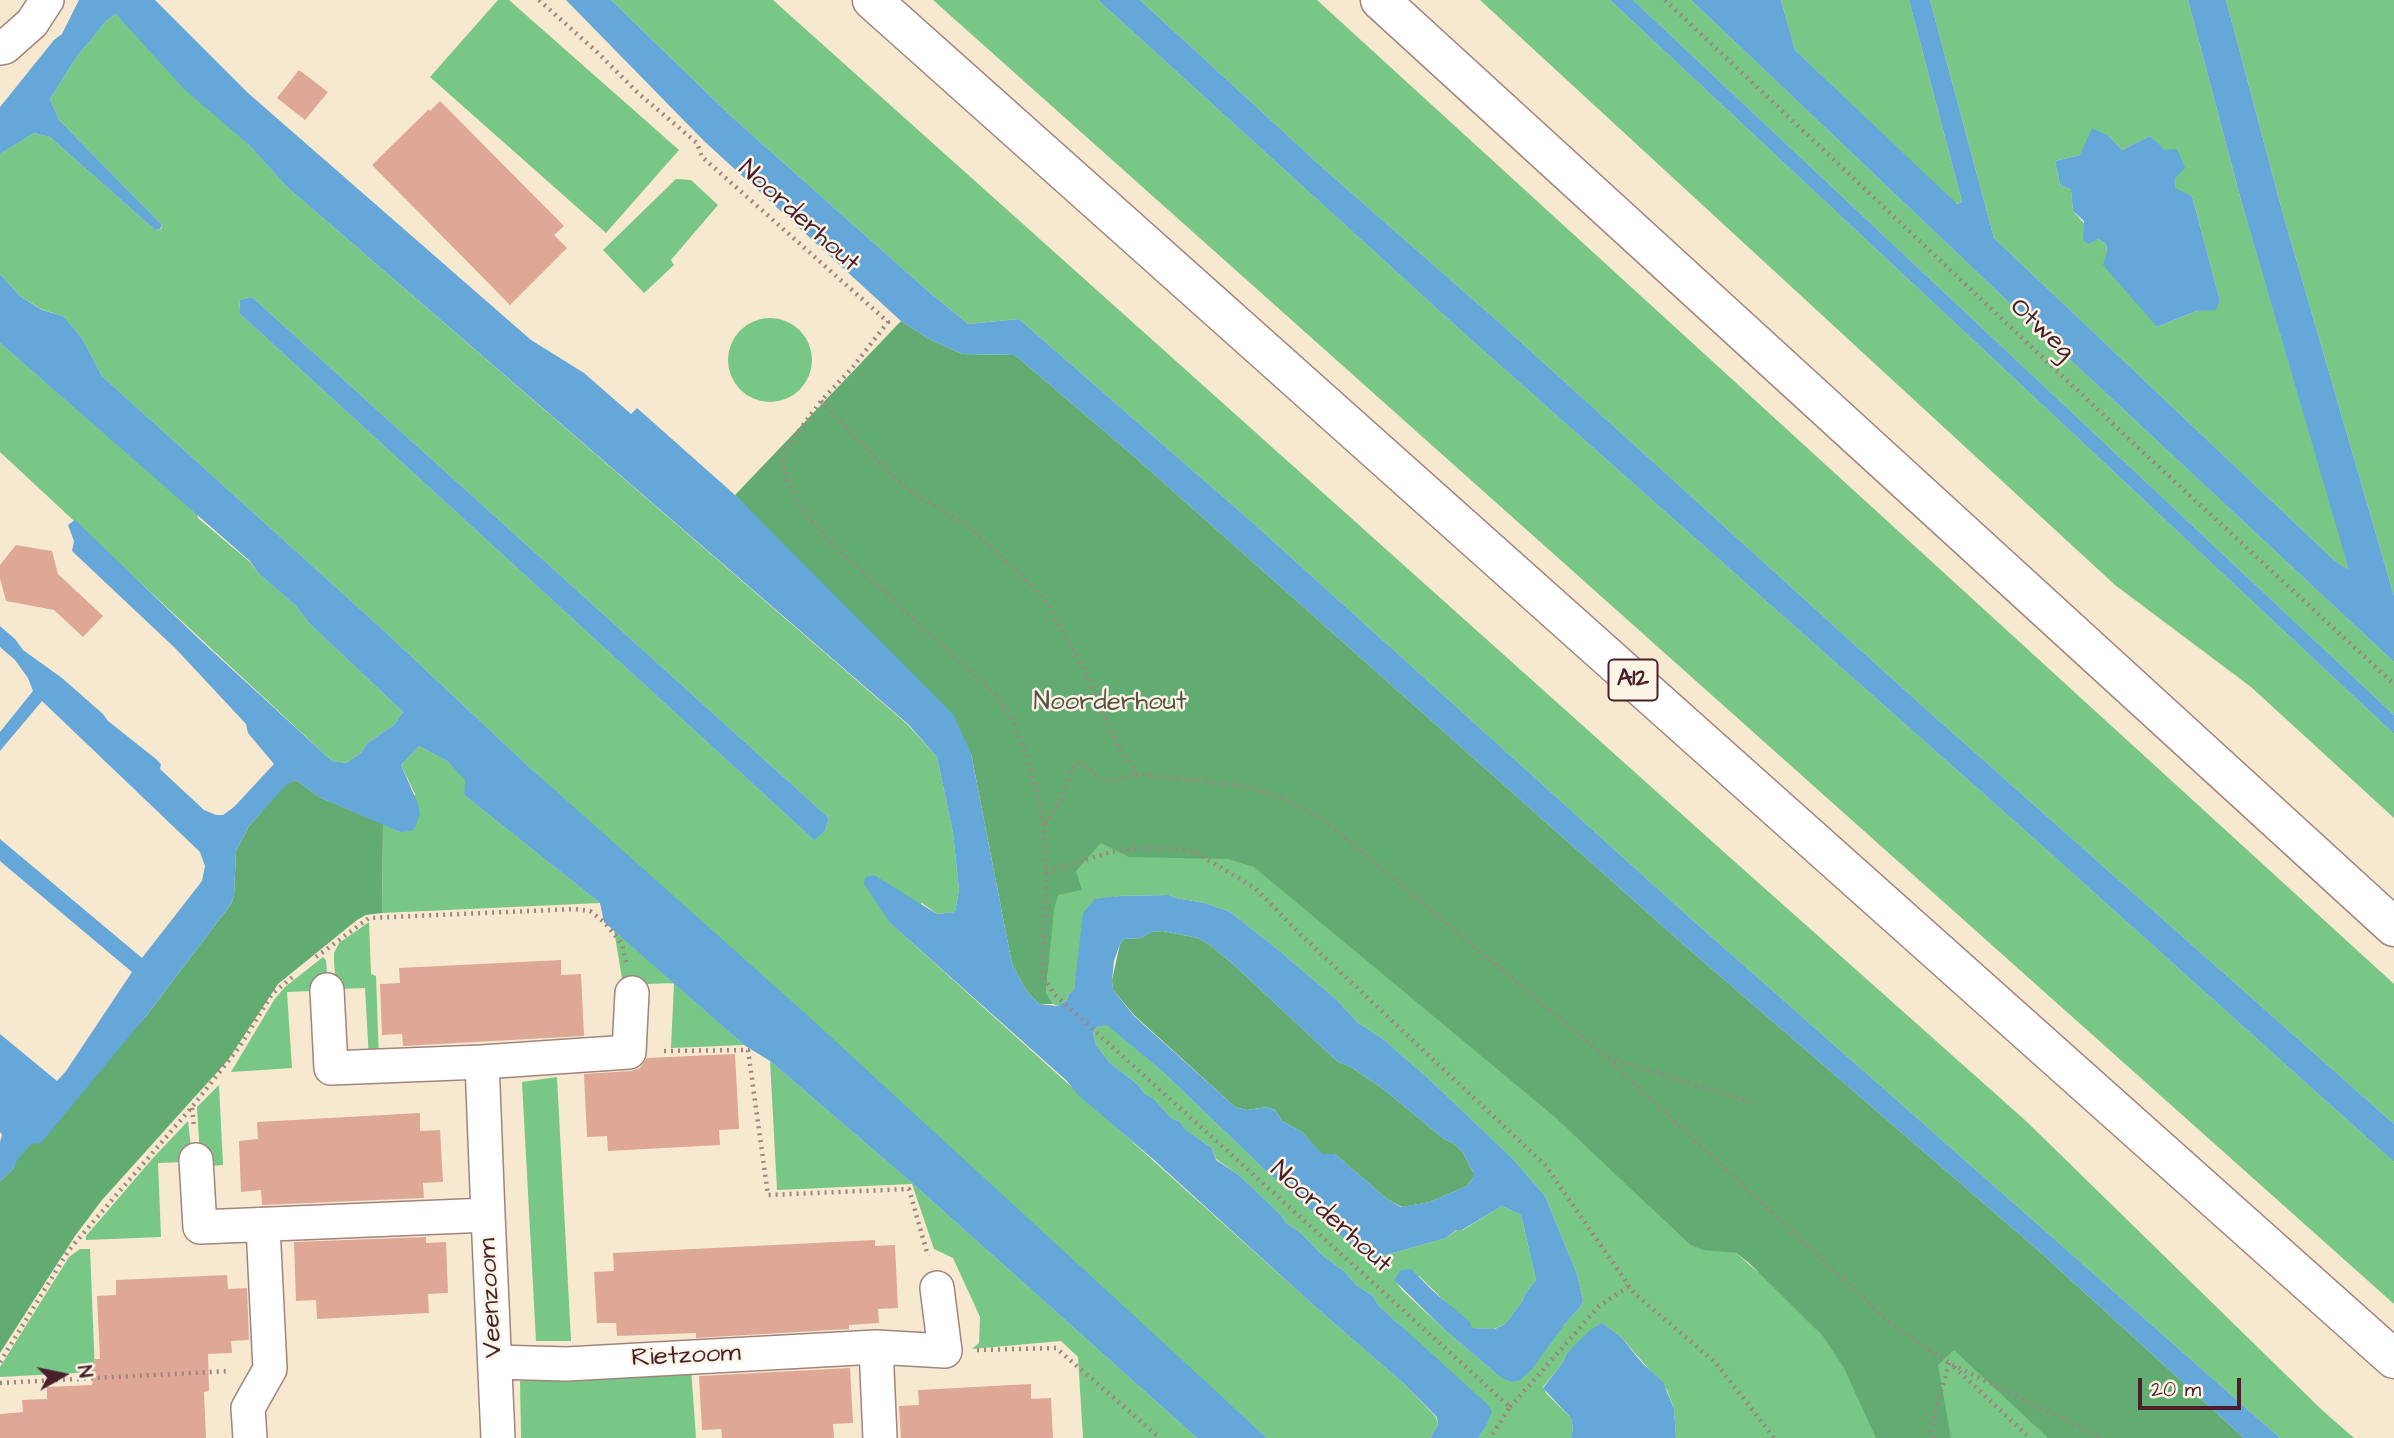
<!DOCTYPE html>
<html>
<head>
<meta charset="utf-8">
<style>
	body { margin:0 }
	#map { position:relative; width:2394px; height:1438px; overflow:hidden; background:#f6e9d0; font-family:"Architects Daughter",sans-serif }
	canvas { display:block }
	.north { position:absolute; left:28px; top:1340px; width:70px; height:70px; -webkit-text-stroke:5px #fcf5e5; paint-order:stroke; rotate:81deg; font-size:19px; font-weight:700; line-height:28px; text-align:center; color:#4a1f2b }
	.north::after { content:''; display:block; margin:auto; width:24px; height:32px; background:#4a1f2b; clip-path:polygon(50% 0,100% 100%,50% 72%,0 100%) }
	.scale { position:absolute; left:2138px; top:1378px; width:103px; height:32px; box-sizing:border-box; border:4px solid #4a1f2b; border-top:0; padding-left:9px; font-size:21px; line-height:24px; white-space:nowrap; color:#4a1f2b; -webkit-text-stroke:5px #fcf5e5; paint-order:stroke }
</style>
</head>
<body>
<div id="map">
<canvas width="2394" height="1438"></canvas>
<div class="north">N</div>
<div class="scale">20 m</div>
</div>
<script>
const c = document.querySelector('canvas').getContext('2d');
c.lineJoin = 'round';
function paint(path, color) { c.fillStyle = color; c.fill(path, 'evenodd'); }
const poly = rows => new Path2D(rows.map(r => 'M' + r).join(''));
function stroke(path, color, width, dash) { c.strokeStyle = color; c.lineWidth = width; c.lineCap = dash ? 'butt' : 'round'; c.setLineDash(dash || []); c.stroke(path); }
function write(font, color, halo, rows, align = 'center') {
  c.font = font + ' "Architects Daughter",sans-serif'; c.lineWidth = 5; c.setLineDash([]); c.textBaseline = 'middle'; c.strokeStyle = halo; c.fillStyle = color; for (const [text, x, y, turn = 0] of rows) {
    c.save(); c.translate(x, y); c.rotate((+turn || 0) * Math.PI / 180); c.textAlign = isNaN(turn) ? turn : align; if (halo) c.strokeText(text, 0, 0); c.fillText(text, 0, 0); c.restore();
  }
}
paint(poly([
	[498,0,509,0,679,150,606,233,430,77],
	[611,0,773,0,1725,853,2026,1121,2322,1410,2354,1438,2280,1438,1689,917,1253,523,1019,319,968,324,929,292,733,118],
	[933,0,1098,0,1467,336,2020,826,2394,1162,2394,1304],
	[1140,0,1317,0,2394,984,2394,1124,1919,703,1502,325,1324,169],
	[1480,0,1610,0,2394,734,2394,818,2251,687,2115,585],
	[1633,0,1691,0,2018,311,2394,662,2394,715],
	[1781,0,1909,0,1962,202,1956,204,1795,50],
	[1930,0,2188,0,2242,204,2350,571,2335,561,1994,238],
	[2109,136,2122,150,2150,136,2165,151,2175,178,2175,189,2192,196,2220,301,2216,309,2196,311,2157,327,2107,252,2106,244,2098,239,2073,211,2071,190,2060,184,2055,161,2080,155],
	[2226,0,2394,0,2394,596,2283,214],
	[116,14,249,145,286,186,907,724,937,757,953,833,959,890,955,912,937,914,922,903,890,923,1311,1303,1402,1382,1436,1417,1438,1425,1430,1438,1267,1438,528,766,381,628,102,376,82,338,63,316,43,310,20,296,0,274,0,154,34,133,50,137,155,230,161,229,162,225,59,120,50,99,75,59,106,21],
	[252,297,829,818,825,831,813,839,239,313,240,300],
	[676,179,691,180,718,205,671,260,674,265,644,293,603,250],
	'728 360a42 42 0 1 1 84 0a42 42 0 1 1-84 0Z',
	[901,336,2194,1438,1676,1438,1674,1409,1667,1390,1621,1337,1602,1323,1567,1353,1563,1362,1543,1387,1547,1394,1571,1418,1573,1429,1571,1438,1478,1438,1485,1428,1400,1325,1379,1306,1373,1296,1356,1285,1344,1271,1322,1255,1301,1233,1286,1223,1282,1216,1239,1175,1216,1159,1212,1148,1186,1130,1180,1122,1171,1118,1154,1099,1145,1094,1137,1084,1110,1063,1096,1045,1093,1033,1097,1027,1107,1024,1163,1072,1266,1171,1364,1256,1379,1257,1446,1238,1457,1230,1463,1230,1502,1206,1521,1215,1536,1280,1525,1294,1522,1302,1505,1324,1494,1329,1472,1328,1419,1276,1395,1280,1402,1290,1445,1330,1500,1377,1564,1325,1581,1306,1583,1300,1577,1274,1545,1196,1513,1159,1429,1079,1383,1039,1357,1022,1336,999,1275,947,1230,912,1205,903,1176,898,1169,895,1116,896,1078,966,1074,990,1069,994,1067,1000,1058,1006,1053,1004,1046,992,1051,933],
	[1649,1206,1746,1246,1759,1273,1736,1253,1690,1245],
	[0,343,197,514,198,518,250,562,258,573,296,606,309,623,403,712,394,725,367,743,361,753,346,763,332,761,0,452],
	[419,746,447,761,466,780,464,795,600,903,382,913,383,824,400,832,415,794,401,765],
	[369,922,371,974,376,976,379,1060,369,1060,365,988,339,989,336,985,334,962,334,953,339,943],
	[614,930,744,1045,671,1048,674,983,623,985],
	[323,957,326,960,328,985,313,991,287,992,292,1068,231,1072,274,1000,285,987],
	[770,1061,912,1183,1197,1438,1083,1438,1078,1357,1061,1341,972,1349,979,1343,980,1317,953,1258,934,1249,912,1184,777,1190],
	[557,1077,571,1341,536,1341,522,1082],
	[219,1085,223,1165,210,1166,200,1157,197,1107],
	[188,1121,192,1157,184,1162,158,1163,161,1237,86,1240,86,1236,153,1158],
	[80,1249,90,1249,95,1372,0,1377,0,1367,69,1257],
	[691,1368,696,1438,521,1438,520,1380]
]), '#79c786');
paint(poly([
	[901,321,927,338,962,354,1015,355,1137,459,1684,945,2039,1251,2244,1438,2048,1438,1954,1350,1938,1365,1951,1438,1876,1438,1844,1368,1823,1336,1749,1263,1736,1253,1704,1250,1690,1245,1556,1118,1254,867,1228,859,1129,857,1101,843,1076,871,1082,890,1058,895,1054,909,1046,992,1053,1004,1039,1004,1026,990,1012,964,971,753,735,495],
	[296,780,319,797,383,824,382,913,366,915,357,920,278,984,228,1060,102,1200,75,1236,0,1353,0,1181,14,1168,16,1160,146,1016,231,904,234,895,236,851,249,826,286,784],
	[1163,931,1198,938,1210,945,1233,964,1338,1062,1351,1067,1382,1088,1444,1139,1453,1143,1462,1151,1473,1172,1473,1178,1467,1186,1430,1202,1402,1207,1387,1199,1335,1154,1322,1155,1302,1132,1282,1121,1275,1110,1267,1107,1247,1110,1235,1107,1134,1015,1113,990,1112,980,1120,944,1124,939,1141,938,1151,932]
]), '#62ac73');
paint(poly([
	[79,0,155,0,248,93,531,340,584,373,631,414,637,408,735,495,953,714,971,753,1012,964,1026,990,1039,1004,1058,1006,1067,1000,1069,994,1074,990,1083,913,1095,899,1119,896,1169,895,1176,898,1205,903,1230,912,1275,947,1336,999,1357,1022,1383,1039,1429,1079,1513,1159,1545,1196,1577,1274,1583,1300,1581,1306,1564,1325,1532,1369,1520,1380,1512,1382,1500,1377,1445,1330,1394,1280,1401,1270,1411,1269,1434,1292,1470,1322,1472,1328,1495,1329,1505,1324,1522,1302,1525,1294,1536,1280,1521,1215,1502,1206,1462,1230,1456,1230,1446,1238,1379,1257,1369,1258,1364,1256,1266,1171,1163,1072,1107,1025,1097,1027,1093,1033,1096,1045,1110,1063,1137,1084,1145,1094,1154,1099,1171,1118,1180,1122,1186,1130,1212,1148,1216,1160,1239,1175,1282,1216,1286,1223,1301,1233,1322,1255,1344,1271,1356,1285,1373,1296,1379,1306,1487,1404,1492,1411,1485,1428,1478,1438,1430,1438,1438,1425,1437,1417,1402,1382,1311,1303,1153,1159,1078,1095,1067,1081,890,923,864,884,865,877,874,875,937,914,955,912,959,890,953,833,937,757,908,724,286,186,249,145,185,90,116,14,106,21,75,59,50,99,59,120,162,225,160,229,155,230,50,137,34,133,0,154,0,107,54,40,62,34],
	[1163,931,1198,938,1210,945,1233,964,1338,1062,1351,1067,1382,1088,1444,1139,1453,1143,1462,1151,1473,1172,1473,1178,1467,1186,1430,1202,1401,1207,1387,1199,1335,1154,1322,1154,1302,1132,1282,1121,1275,1110,1267,1107,1247,1110,1235,1107,1134,1016,1113,990,1112,980,1114,961,1120,944,1124,939,1141,938,1151,932],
	[566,0,611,0,733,118,929,292,968,324,1019,319,1253,523,1689,917,2280,1438,2244,1438,2039,1251,1684,945,1137,459,1015,355,962,354,927,338,901,321,704,141],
	[1098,0,1140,0,1324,169,1502,325,1919,703,2394,1124,2394,1162,2020,826,1467,336],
	[1610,0,1633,0,2394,715,2394,734],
	[1691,0,1781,0,1795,50,1957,204,1962,202,1909,0,1930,0,1994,238,2335,561,2349,570,2242,204,2188,0,2226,0,2283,214,2394,596,2394,662,2018,311],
	[2092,128,2109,136,2122,150,2150,136,2165,150,2177,149,2185,168,2175,178,2175,188,2192,196,2220,301,2216,310,2196,311,2157,327,2103,265,2107,252,2106,244,2098,239,2088,244,2083,240,2084,221,2073,211,2071,190,2060,184,2055,161,2080,155],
	[0,274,20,296,42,310,63,316,82,338,102,376,381,628,528,766,807,1015,1267,1438,1197,1438,912,1183,770,1061,744,1045,604,922,600,903,464,795,465,780,447,761,419,746,401,765,418,804,420,814,415,827,412,831,400,832,319,797,296,780,286,785,249,826,236,851,234,895,231,904,146,1016,41,1143,31,1144,17,1160,14,1168,0,1181,0,1142,2,1135,0,1132,0,1034,57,1081,66,1071,132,972,0,861,0,839,142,958,202,881,205,866,200,852,42,701,0,751,0,732,33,691,28,678,15,660,0,647,0,626,15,639,23,650,62,678,103,714,108,721,156,759,161,764,160,769,204,810,216,815,223,815,234,807,274,764,248,733,246,724,176,649,72,551,74,541,68,525,75,520,198,638,332,761,346,763,361,753,367,743,394,725,403,712,309,623,296,606,258,573,250,561,0,343],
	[252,297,829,818,825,831,814,840,239,313,240,300],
	[1602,1323,1621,1337,1643,1364,1663,1382,1674,1409,1676,1438,1571,1438,1573,1429,1571,1418,1543,1388,1563,1362,1567,1353,1589,1331]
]), '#64a7d8');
paint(poly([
	[299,70,328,92,305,120,277,98],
	[440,101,564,226,554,235,567,248,510,305,372,165,429,109,430,111],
	[16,545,52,551,58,574,103,616,83,637,54,610,6,601,0,578,0,565],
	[561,960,561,975,581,974,584,1036,403,1046,402,1034,382,1035,380,984,400,983,399,968],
	[735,1054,739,1129,719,1130,720,1145,608,1151,607,1136,587,1137,584,1074,631,1071,640,1068,647,1058],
	[420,1113,420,1131,440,1130,443,1182,423,1183,424,1198,262,1205,261,1190,241,1192,239,1141,258,1139,257,1122],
	[426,1237,426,1243,446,1242,448,1293,428,1294,429,1313,317,1319,316,1300,296,1301,294,1242],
	[875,1240,875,1246,895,1245,898,1308,878,1309,879,1323,849,1325,849,1329,696,1338,696,1333,617,1336,616,1323,597,1323,594,1272,614,1271,613,1253],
	[227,1275,228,1289,247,1288,249,1340,231,1341,232,1353,208,1354,209,1391,204,1392,206,1438,0,1438,0,1414,23,1412,22,1400,47,1399,47,1387,92,1385,95,1359,100,1359,97,1296,116,1295,116,1280],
	[850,1368,853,1423,833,1424,834,1438,722,1438,721,1429,702,1430,699,1376],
	[1031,1384,1031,1399,1051,1398,1053,1438,901,1438,899,1406,919,1405,918,1390]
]), '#dfa896');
const minor = poly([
	[0,48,5,47,32,23,47,0],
	[327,990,331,1068,482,1062,488,1215],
	[482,1062,629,1052,632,993],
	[196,1160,200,1227,488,1215,498,1438],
	[876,1347,945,1351,937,1288],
	[495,1362,567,1364,876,1347,880,1438],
	[250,1438,248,1408,270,1369,263,1226]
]);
const highway = poly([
	[872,0,2394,1359],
	[1380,0,2394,927]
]);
stroke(minor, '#a0847e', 36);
stroke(highway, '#a0847e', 41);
stroke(poly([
	[539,0,597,52,638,93,697,143,702,157,888,322,852,368,821,401,783,452,783,468,791,490,806,515,827,539,998,697,1009,714,1027,755,1044,824,1046,872,1043,976,1054,994,1510,1407,1490,1438],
	[1665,0,2132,442,2394,684],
	[821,401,891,475,921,498,968,526,1022,576,1047,603,1086,674,1120,750,1137,774,1244,786,1278,796,1324,820,1607,1058,1891,1324,1949,1363,2102,1438],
	[1045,824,1063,796,1071,771,1077,763,1086,766,1101,779,1113,781,1137,774],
	[1046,872,1111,852,1153,847,1193,851,1255,888,1301,935,1545,1165,1634,1293,1716,1363,1774,1438],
	[316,957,369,918,575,909,590,911,604,922,622,944,626,962],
	[664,1051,748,1050,768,1195,909,1189,928,1256],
	[1608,1058,1755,1103],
	[192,1108,194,1127],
	[977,1350,1056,1348,1160,1438],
	[0,1362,69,1250,192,1107,240,1046,272,994,296,974],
	[1954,1367,2030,1438],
	[0,1383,230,1371],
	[1510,1407,1599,1306,1629,1286],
	[1934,1438,1930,1431,1949,1363]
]), '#a0847e', 4.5, [2, 5]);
stroke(minor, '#fff', 33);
stroke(highway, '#fff', 38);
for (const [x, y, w] of [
	[1633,680,49]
]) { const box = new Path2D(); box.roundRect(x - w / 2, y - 20.5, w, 41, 5); c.fillStyle = '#fcf5e5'; c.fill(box); stroke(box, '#4a1f2b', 2); }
write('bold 24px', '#4a1f2b', null, [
	["A12",1633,680]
]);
write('26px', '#4a1f2b', '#fcf5e5', [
	["Noorderhout",798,217,42],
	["Otweg",2041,330,43],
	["Noorderhout",1330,1218,42],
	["Veenzoom",492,1298,-93],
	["Rietzoom",686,1357,-3]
]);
write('26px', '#585146', '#fcf5e5', [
	["Noorderhout",1110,704]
]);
</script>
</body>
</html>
